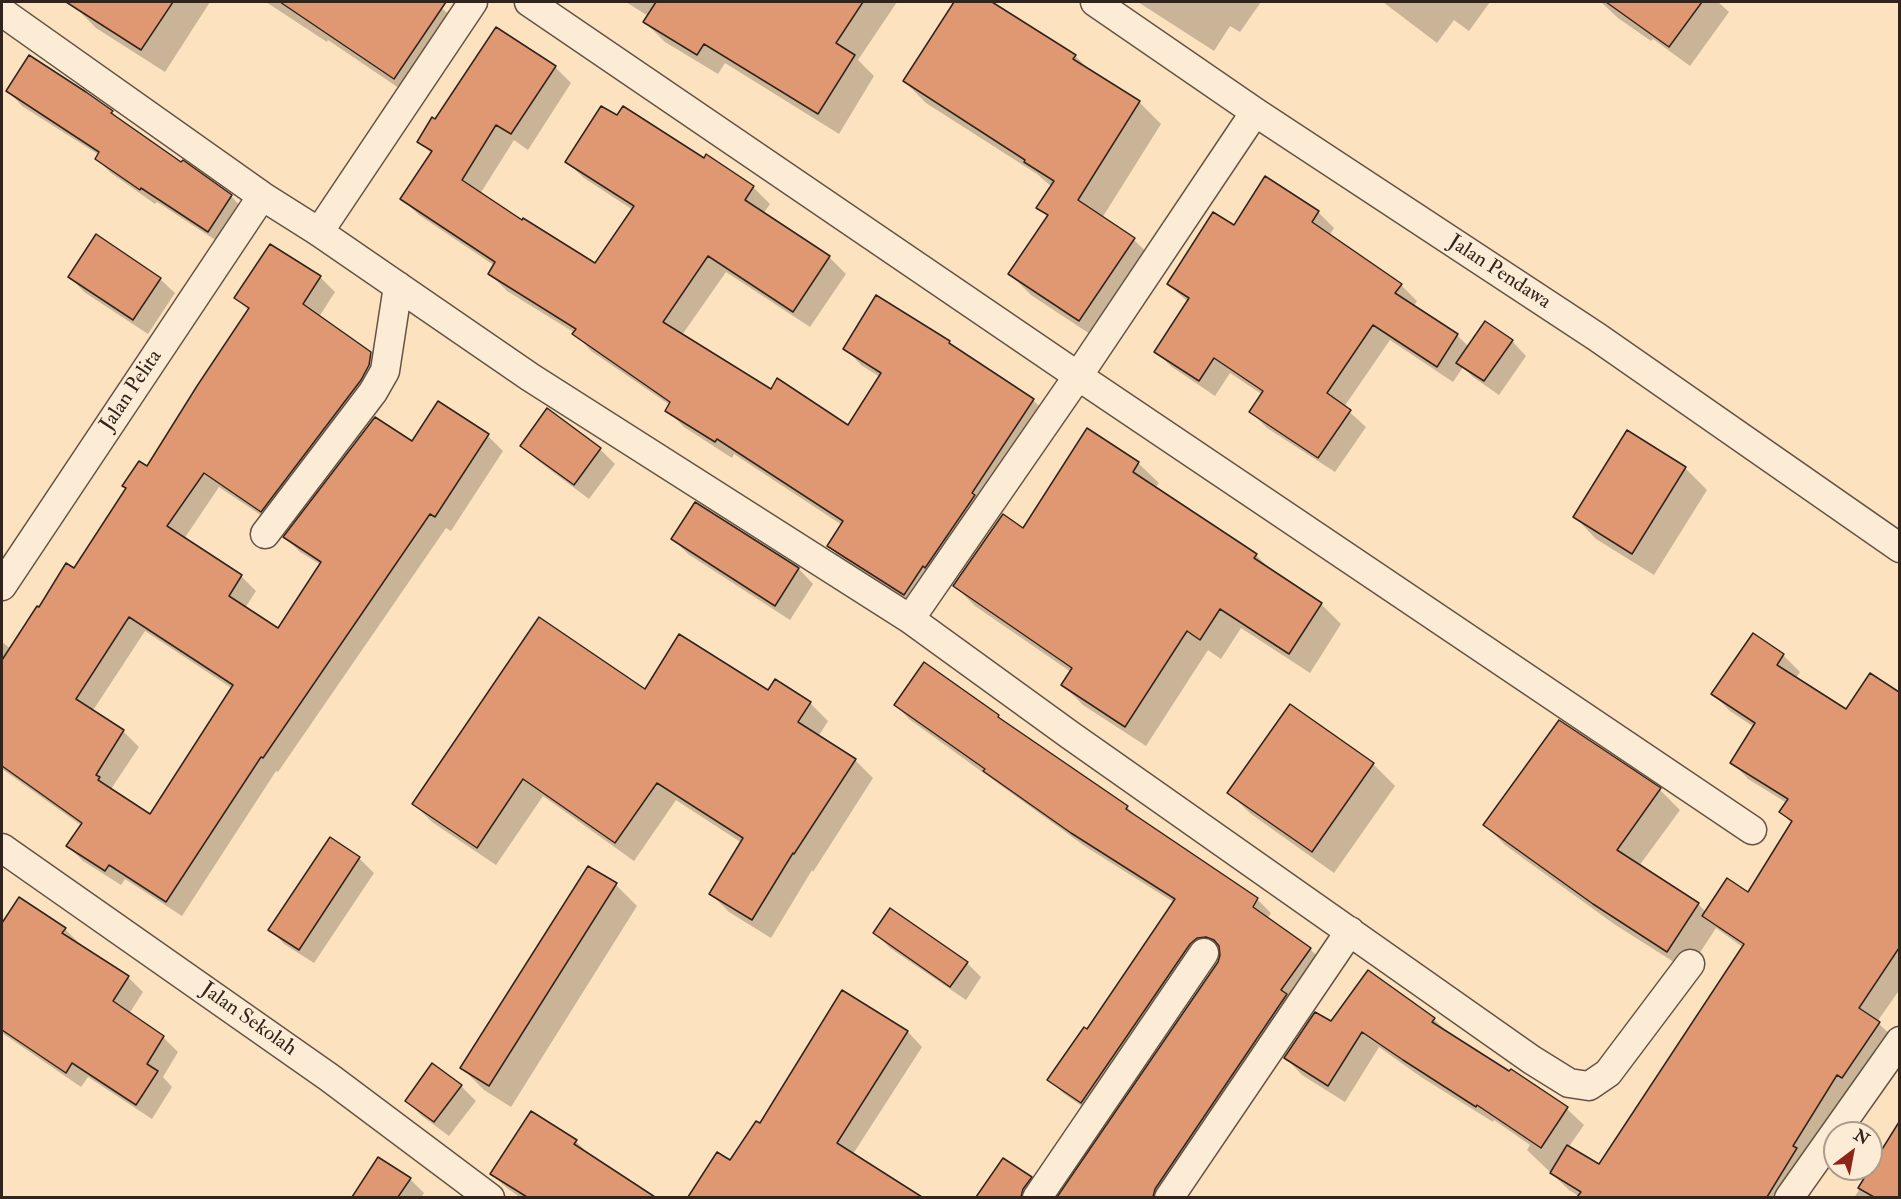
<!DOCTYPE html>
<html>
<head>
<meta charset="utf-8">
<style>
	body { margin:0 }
	#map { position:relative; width:1901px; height:1199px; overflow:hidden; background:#fce2bf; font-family:"IM FELL Double Pica",serif }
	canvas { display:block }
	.frame { position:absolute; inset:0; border:3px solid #31241c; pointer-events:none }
	.north { position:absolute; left:1823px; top:1121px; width:60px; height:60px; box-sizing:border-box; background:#fdecd5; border:2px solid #ab9c8b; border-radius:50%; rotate:32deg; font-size:16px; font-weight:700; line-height:24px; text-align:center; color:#31241c }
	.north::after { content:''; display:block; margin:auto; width:21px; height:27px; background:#8f2418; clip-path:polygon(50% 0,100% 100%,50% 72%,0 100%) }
</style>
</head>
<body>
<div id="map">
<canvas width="1901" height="1199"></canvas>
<div class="frame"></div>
<div class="north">N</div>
</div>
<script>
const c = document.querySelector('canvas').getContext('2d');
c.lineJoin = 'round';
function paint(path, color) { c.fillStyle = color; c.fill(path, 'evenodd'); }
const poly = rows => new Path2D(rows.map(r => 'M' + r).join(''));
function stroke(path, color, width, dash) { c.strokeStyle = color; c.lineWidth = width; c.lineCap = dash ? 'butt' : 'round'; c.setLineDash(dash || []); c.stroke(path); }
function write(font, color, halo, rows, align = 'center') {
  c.font = font + ' "IM FELL Double Pica",serif'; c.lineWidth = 4.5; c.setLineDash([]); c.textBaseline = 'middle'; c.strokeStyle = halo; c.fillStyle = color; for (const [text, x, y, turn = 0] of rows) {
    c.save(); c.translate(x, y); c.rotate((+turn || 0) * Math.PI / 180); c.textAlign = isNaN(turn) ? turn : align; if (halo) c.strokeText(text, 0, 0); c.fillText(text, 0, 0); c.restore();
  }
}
paint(poly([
	[76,2,210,2,165,72,96,28,73,5],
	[266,2,435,2,466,30,418,101,328,40,327,42],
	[626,2,897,2,858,60,874,76,839,134,725,63,718,74,665,42,645,22,648,16],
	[956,2,990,2,1075,56,1093,73,1139,102,1161,124,1102,218,1134,240,1156,261,1102,342,1031,295,1010,274,1048,217,1038,207,1052,187,1037,174,926,103,904,81],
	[1138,2,1261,2,1240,32,1230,26,1214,51],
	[1383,2,1490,2,1469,31,1454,20,1437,43],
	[1601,2,1718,2,1729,12,1690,66,1653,39,1651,41,1618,18],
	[555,67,571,83,528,150,514,140,480,194,522,222,595,265,633,210,584,178,567,162,704,160,707,156,753,187,770,204,763,214,829,257,846,274,810,327,726,272,682,335,771,391,849,427,880,377,861,365,845,348,949,343,956,349,1033,400,1050,417,921,611,845,563,829,546,842,525,734,454,732,458,684,427,667,410,670,405,591,351,575,333,507,291,490,274,495,266,419,215,402,199,432,154,419,141,436,121],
	[8,91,112,112,123,123,231,196,245,211,223,245,157,202,155,204,111,173,96,158,99,155,22,106],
	[1318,212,1334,228,1329,236,1401,285,1417,301,1413,307,1457,335,1469,347,1512,341,1526,356,1499,395,1473,377,1463,367,1453,382,1390,340,1344,407,1366,427,1335,472,1267,428,1251,412,1263,395,1230,373,1215,396,1172,367,1155,351,1188,302,1168,284,1234,227],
	[70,277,160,279,175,293,148,334,84,292],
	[320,277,335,292,319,317,370,353,386,368,277,526,219,487,184,539,241,576,256,591,245,608,279,630,321,565,300,552,285,537,412,443,439,403,488,436,503,451,451,531,446,528,278,772,276,771,182,916,125,879,121,885,83,861,68,846,82,826,2,769,2,642,11,649,39,609,74,570,147,468,249,311,236,298],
	[145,631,233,689,151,816,111,789,139,747,124,732,92,712],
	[1088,430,1138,463,1159,483,1155,488,1256,555,1273,572,1321,604,1341,624,1310,673,1241,628,1221,659,1208,650,1146,746,1083,705,1063,685,1071,672,975,606,955,586,1023,530],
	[522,446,600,449,615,464,589,499,537,460],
	[1685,468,1707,490,1654,575,1596,539,1575,517],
	[696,504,799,569,813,584,790,620,688,554,673,539],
	[1754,635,1783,655,1800,672,1796,678,1847,711,1870,675,1900,694,1900,989,1877,1022,1896,1040,1794,1198,1582,1198,1569,1190,1527,1150,1530,1145,1494,1120,1493,1122,1421,1077,1379,1047,1345,1102,1302,1075,1286,1058,1331,1023,1434,1019,1450,1035,1510,1073,1512,1071,1567,1109,1584,1125,1568,1148,1599,1166,1744,948,1716,928,1688,971,1614,924,1505,845,1485,825,1660,790,1680,810,1639,866,1698,904,1706,912,1749,894,1792,824,1781,812,1787,803,1748,779,1732,762,1754,727,1730,711,1713,694],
	[645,691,768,692,810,703,828,721,818,737,855,760,873,778,813,872,812,870,771,938,729,912,711,894,742,843,676,800,634,861,543,796,496,865,432,822,414,804],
	[807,705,810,705,795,729,793,728],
	[896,705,998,716,1006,724,1127,807,1141,821,1257,899,1271,913,1267,919,1310,949,1324,963,1172,1198,1059,1198,1219,962,1222,955,1219,950,1211,951,1096,1116,1063,1093,1049,1080,1088,1031,1175,903,1086,847,909,719],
	[1373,764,1395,786,1334,873,1251,814,1229,793],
	[330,839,359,858,374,873,314,963,284,944,270,929],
	[616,885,637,906,511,1107,484,1090,462,1068],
	[2,922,65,929,80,944,79,945,128,977,143,992,129,1014,163,1037,178,1052,163,1077,172,1087,152,1119,88,1077,81,1087,2,1033],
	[875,933,967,963,981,977,966,1000,890,948],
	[843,992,908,1032,922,1047,844,1168,843,1167,822,1198,690,1198,718,1154,731,1162,761,1125],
	[461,1086,476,1101,449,1136,422,1116,407,1101],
	[1893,1135,1898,1139,1900,1137,1900,1198,1854,1198],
	[576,1141,590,1156,652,1198,521,1198,507,1188,492,1174],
	[379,1159,410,1179,424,1193,421,1198,354,1198],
	[1004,1160,1031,1178,1045,1192,1041,1198,978,1198]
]), '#0003');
const building = poly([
	[66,2,173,2,141,50,66,2],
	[280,2,446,2,394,79,280,2],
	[656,2,863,2,836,43,855,55,818,114,704,44,697,55,643,22,656,2],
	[954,2,992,2,1076,55,1073,59,1140,101,1078,200,1135,238,1079,321,1008,274,1048,215,1036,208,1054,181,1024,162,1025,160,903,81,954,2],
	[1606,2,1702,2,1669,47,1606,2],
	[496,27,556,66,511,134,496,125,462,180,522,220,523,218,595,263,634,206,565,162,601,106,617,115,623,106,704,158,706,154,754,186,745,200,830,256,793,312,708,256,663,322,771,389,777,378,848,425,881,373,843,349,876,295,950,341,949,343,1034,399,972,493,975,495,925,568,923,566,904,595,827,546,843,521,717,439,715,442,665,411,670,402,572,334,576,329,488,274,495,262,400,199,432,151,417,142,432,117,435,119,496,27],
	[29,55,86,92,113,111,111,113,181,162,183,160,232,195,208,232,141,188,140,190,95,159,99,152,6,91,29,55],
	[1265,176,1319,211,1312,222,1402,284,1395,293,1458,334,1437,367,1373,325,1327,393,1351,410,1318,458,1249,412,1263,391,1214,358,1199,381,1154,352,1189,298,1167,284,1213,212,1234,225,1265,176],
	[96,234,161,278,133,320,68,277,96,234],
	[270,244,321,276,303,304,371,352,369,365,361,380,261,512,204,473,167,526,242,575,229,596,278,628,321,562,283,537,375,417,412,441,438,401,489,434,435,517,430,514,263,758,261,757,166,902,109,865,105,871,66,846,82,823,2,766,2,660,37,606,39,607,66,563,74,568,126,488,122,486,139,461,147,466,197,386,249,308,234,298,270,244],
	[129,617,233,685,150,814,98,780,100,777,96,775,124,730,76,699,129,617],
	[1485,321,1513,340,1484,381,1456,363,1485,321],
	[547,408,601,448,574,485,520,446,547,408],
	[1087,428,1139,462,1133,472,1257,554,1254,558,1322,603,1289,654,1220,609,1200,640,1187,631,1125,727,1061,685,1072,668,953,586,1003,514,1023,528,1087,428],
	[1627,430,1686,467,1632,554,1573,517,1627,430],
	[695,502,799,568,775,606,671,539,695,502],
	[539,617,645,689,679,634,768,690,775,679,811,702,798,722,856,759,794,854,793,853,752,920,709,894,743,838,657,783,615,843,523,779,477,848,412,804,539,617],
	[1753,633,1784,654,1777,665,1846,709,1870,673,1899,692,1899,948,1859,1008,1880,1022,1842,1078,1837,1075,1793,1146,1797,1148,1767,1197,1577,1197,1581,1192,1550,1173,1567,1145,1599,1164,1744,944,1702,916,1727,878,1748,892,1792,821,1779,812,1788,799,1730,763,1755,723,1711,694,1753,633],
	[924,662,999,715,998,717,1128,806,1126,809,1258,898,1253,907,1311,948,1281,990,1287,994,1155,1189,1153,1197,1057,1197,1218,962,1220,955,1219,946,1214,940,1206,937,1197,938,1190,944,1081,1103,1047,1080,1084,1027,1087,1029,1175,899,1071,833,983,771,985,769,894,705,924,662],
	[1290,704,1374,763,1312,852,1227,793,1290,704],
	[1559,720,1661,788,1617,850,1699,903,1667,952,1593,904,1483,825,1559,720],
	[330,837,360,857,299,950,268,930,330,837],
	[588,866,617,883,489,1086,460,1068,588,866],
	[19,897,66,928,62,933,129,976,113,1001,164,1036,147,1064,158,1071,136,1105,72,1063,66,1073,2,1030,2,923,19,897],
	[890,908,968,962,950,987,873,933,890,908],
	[1368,970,1435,1018,1432,1022,1509,1071,1511,1069,1568,1107,1541,1148,1477,1105,1476,1107,1403,1060,1362,1032,1328,1086,1284,1058,1315,1012,1331,1021,1368,970],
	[842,990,908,1031,837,1143,922,1197,688,1197,717,1152,730,1160,756,1121,760,1123,842,990],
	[432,1063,462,1085,434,1122,405,1101,432,1063],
	[531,1111,577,1140,574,1144,655,1197,527,1197,490,1174,531,1111],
	[1899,1122,1899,1197,1874,1197,1858,1188,1899,1122],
	[378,1157,411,1178,398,1197,352,1197,378,1157],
	[1003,1158,1032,1177,1023,1189,1021,1197,976,1197,1003,1158]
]);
paint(building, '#e09872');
stroke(building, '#31241c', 1.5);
const street = poly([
	[529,2,1078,376,1752,830],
	[1095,2,1255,112,1597,337,1900,548],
	[2,12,262,196,319,232,530,377,910,619,1070,735,1532,1060,1569,1083,1589,1086,1608,1073,1690,964],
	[319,232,473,2],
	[265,534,373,392,385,371,398,286],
	[2,586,262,196],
	[910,619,1078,376,1255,112],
	[2,848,330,1078,490,1198],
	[1037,1198,1204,953],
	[1169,1198,1350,931],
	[1789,1198,1900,1041]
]);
stroke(street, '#645445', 31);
stroke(street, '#fdecd5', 28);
write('21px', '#31241c', '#fdecd5', [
	["Jalan Pendawa",1499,273,33],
	["Jalan Pelita",132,391,-56],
	["Jalan Sekolah",248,1020,35]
]);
</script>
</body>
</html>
